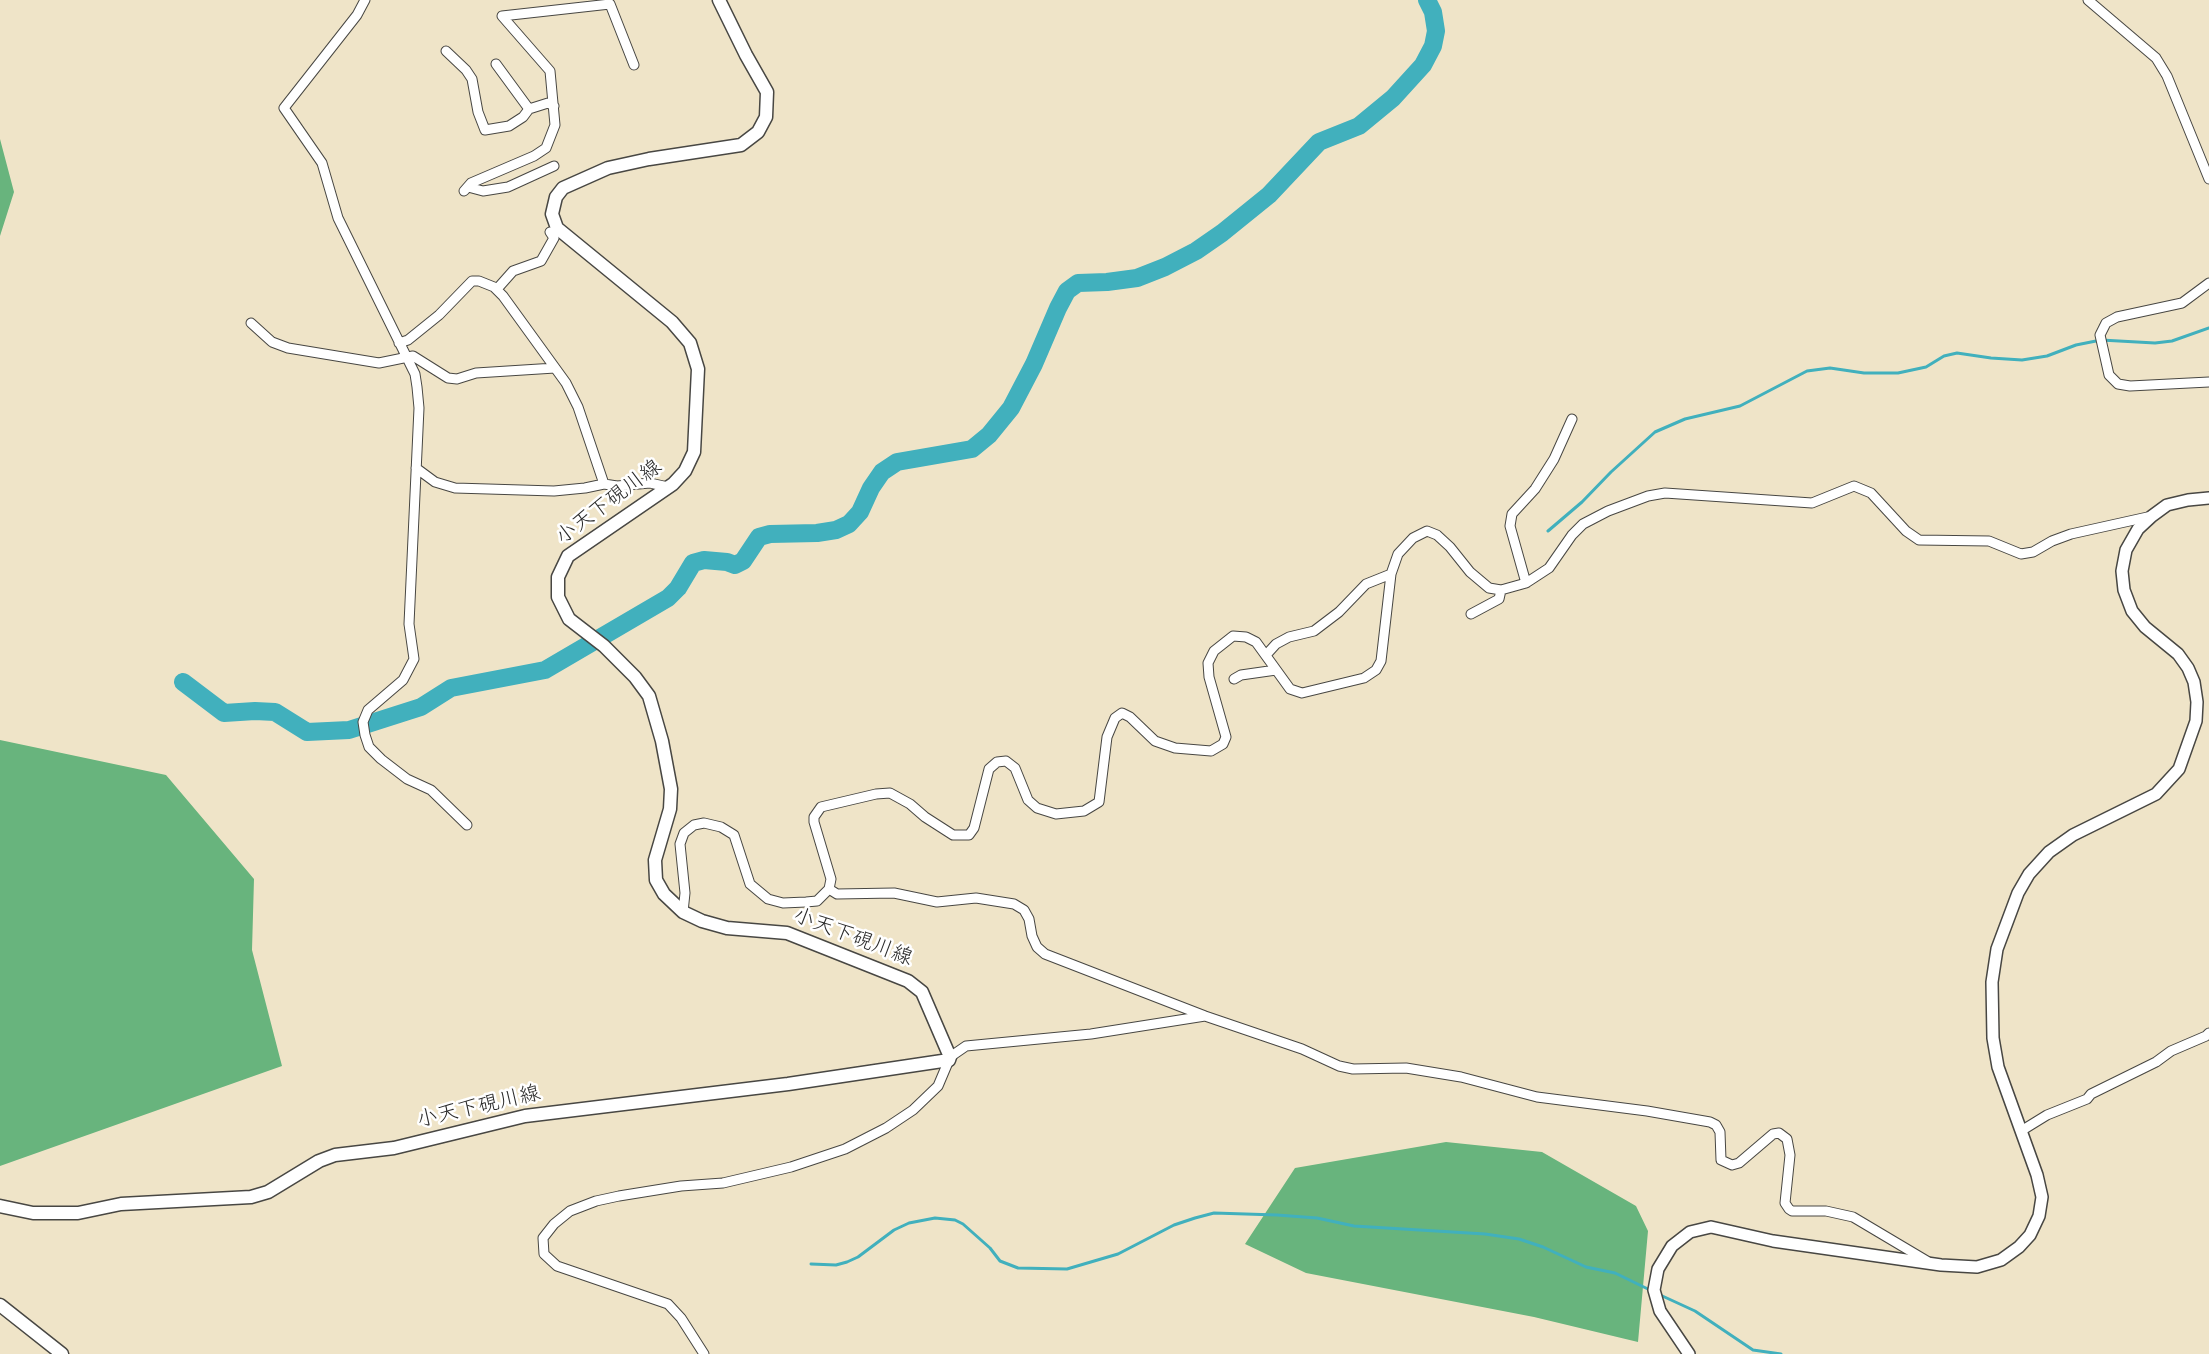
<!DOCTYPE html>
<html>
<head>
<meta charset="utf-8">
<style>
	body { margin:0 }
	canvas { display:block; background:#efe4c8 }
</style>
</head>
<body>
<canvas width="2209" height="1354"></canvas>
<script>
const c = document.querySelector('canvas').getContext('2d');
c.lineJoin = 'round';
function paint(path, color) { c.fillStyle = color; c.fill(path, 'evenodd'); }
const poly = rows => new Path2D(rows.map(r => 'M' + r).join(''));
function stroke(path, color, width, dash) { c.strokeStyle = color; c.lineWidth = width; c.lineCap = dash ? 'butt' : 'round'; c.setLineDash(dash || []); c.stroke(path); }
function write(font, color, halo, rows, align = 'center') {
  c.font = font + ' "Indie Flower","Klee One",sans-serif'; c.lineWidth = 5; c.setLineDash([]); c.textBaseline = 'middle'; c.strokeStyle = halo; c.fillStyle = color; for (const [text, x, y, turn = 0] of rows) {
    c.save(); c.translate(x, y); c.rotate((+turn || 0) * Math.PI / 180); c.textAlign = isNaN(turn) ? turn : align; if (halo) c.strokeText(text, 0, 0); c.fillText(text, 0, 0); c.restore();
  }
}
paint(poly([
	[0,139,14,192,0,236],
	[0,740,166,775,254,879,252,950,282,1066,0,1166],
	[1446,1142,1542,1152,1636,1206,1648,1231,1638,1342,1534,1317,1306,1273,1245,1244,1295,1168]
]), '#68b47d');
stroke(poly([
	[1548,531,1582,502,1611,472,1655,432,1685,419,1740,406,1807,371,1830,368,1864,373,1898,373,1926,367,1944,356,1957,353,1991,358,2022,360,2047,356,2076,345,2101,340,2155,343,2172,341,2209,328],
	[811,1264,836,1265,847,1262,858,1257,894,1230,909,1223,935,1218,955,1220,963,1224,990,1248,1000,1261,1018,1268,1067,1269,1118,1254,1174,1225,1195,1218,1214,1213,1277,1215,1317,1218,1354,1226,1485,1234,1519,1239,1543,1247,1586,1267,1615,1273,1652,1291],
	[1658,1294,1695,1311,1753,1350,1781,1354]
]), '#41b0bd', 3);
stroke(poly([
	[183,682,224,713,255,711,275,712,307,732,349,730,421,707,451,688,545,670,668,598,678,588,693,563,704,560,727,562,735,565,743,561,759,537,770,534,817,533,836,530,849,524,860,512,871,488,882,472,897,462,972,449,989,435,1011,408,1034,364,1058,308,1067,291,1078,283,1107,282,1137,278,1165,267,1196,251,1222,233,1269,195,1319,142,1359,126,1393,98,1423,65,1433,46,1436,31,1433,12,1427,0]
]), '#41b0bd', 18);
const minor = poly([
	[365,0,357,15,284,108,322,163,338,218,415,374,417,387,419,408,409,624,414,659,403,680,368,710,363,722,365,735,369,747,381,759,407,779,431,790,467,825],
	[2088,0,2156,58,2167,76,2209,179],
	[446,51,466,70,472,79,478,112,485,130,509,126,523,117,529,109],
	[496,64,529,109,548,103,554,106],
	[468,187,483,191,508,187,554,166],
	[464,191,471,183,534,156,546,148,555,125,550,71,502,16,610,4,634,65],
	[2209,283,2182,303,2117,317,2106,323,2100,335,2109,375,2118,384,2130,386,2209,382],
	[497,289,513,271,541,261,554,238,550,232],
	[251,323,272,342,288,348,379,363,413,356,448,378,457,379,476,373,555,368],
	[399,343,408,340,439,315,472,281,479,281,494,287,503,296,566,383,578,407,604,484,617,486,650,483,668,487],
	[416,468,435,482,455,488,554,491,585,488,604,484],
	[1526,583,1510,526,1512,514,1535,489,1554,459,1572,419],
	[1471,614,1499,599,1501,590],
	[1266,655,1276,644,1289,637,1314,631,1339,612,1366,584,1391,574],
	[1234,679,1241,675,1276,670],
	[829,889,837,894,894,893,937,902,976,898,1014,904,1024,910,1029,919,1032,936,1037,947,1045,954,1205,1016,1302,1049,1339,1066,1353,1069,1406,1068,1461,1077,1537,1097,1647,1111,1710,1122,1716,1125,1720,1132,1721,1160,1732,1165,1739,1163,1773,1134,1779,1133,1787,1139,1790,1155,1785,1203,1789,1209,1792,1211,1826,1211,1853,1217,1927,1261],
	[683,912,685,893,680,844,684,833,694,825,704,823,721,827,734,835,750,884,768,899,783,903,806,902,817,901,829,889,831,879,814,822,814,817,821,807,876,794,890,793,910,804,925,817,953,835,969,835,974,828,989,769,997,762,1006,761,1015,768,1028,800,1037,808,1056,814,1084,811,1099,802,1107,737,1115,718,1122,713,1130,717,1155,741,1175,748,1211,751,1223,744,1226,737,1209,677,1208,663,1214,651,1233,636,1246,637,1256,642,1290,689,1302,693,1364,678,1376,670,1381,661,1391,574,1398,554,1413,538,1427,531,1437,535,1450,547,1470,572,1489,588,1501,590,1526,583,1549,568,1572,535,1583,524,1608,511,1648,496,1665,493,1812,503,1854,486,1871,493,1906,531,1919,540,1989,541,2021,554,2033,552,2052,541,2071,534,2152,516],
	[950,1057,966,1046,1091,1034,1205,1016],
	[2021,1131,2047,1115,2087,1099,2091,1094,2156,1062,2171,1051,2206,1036,2209,1033],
	[704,1354,681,1318,668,1304,557,1266,544,1254,543,1238,554,1224,570,1211,596,1201,619,1196,681,1186,723,1183,791,1167,845,1149,886,1128,913,1110,938,1086,949,1060]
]);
const tertiary = poly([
	[1689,1354,1660,1311,1654,1290,1658,1269,1672,1246,1690,1232,1711,1227,1773,1241,1941,1265,1977,1267,2001,1260,2019,1247,2030,1235,2039,1216,2042,1197,2037,1175,1998,1067,1993,1038,1992,982,1997,949,2018,893,2029,874,2049,852,2073,835,2156,794,2179,769,2196,721,2197,702,2194,682,2188,668,2178,654,2145,627,2132,611,2124,590,2122,571,2126,550,2138,529,2152,516,2167,505,2188,500,2209,498]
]);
const secondary = poly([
	[0,1206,33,1213,78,1213,121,1204,251,1197,268,1192,319,1161,335,1155,394,1148,525,1116,788,1084,949,1060,950,1057,922,992,908,981,787,933,727,928,702,921,683,912,664,894,656,880,655,860,670,809,671,789,662,741,649,696,635,677,604,646,569,619,558,597,558,577,568,556,673,484,685,471,694,452,698,369,690,343,672,322,557,228,552,214,556,197,563,188,608,168,649,159,741,145,758,132,766,117,767,92,746,55,719,0],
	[0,1305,62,1354]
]);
stroke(minor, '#484743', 11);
stroke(tertiary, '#484743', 14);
stroke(secondary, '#484743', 15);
stroke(minor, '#fff', 9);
stroke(tertiary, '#fff', 11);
stroke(secondary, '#fff', 12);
write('21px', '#2b2b2b', '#fff', [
	["小天下硯川線",610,504,-37],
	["小天下硯川線",852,939,21],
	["小天下硯川線",479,1109,-13]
]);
</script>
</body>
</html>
